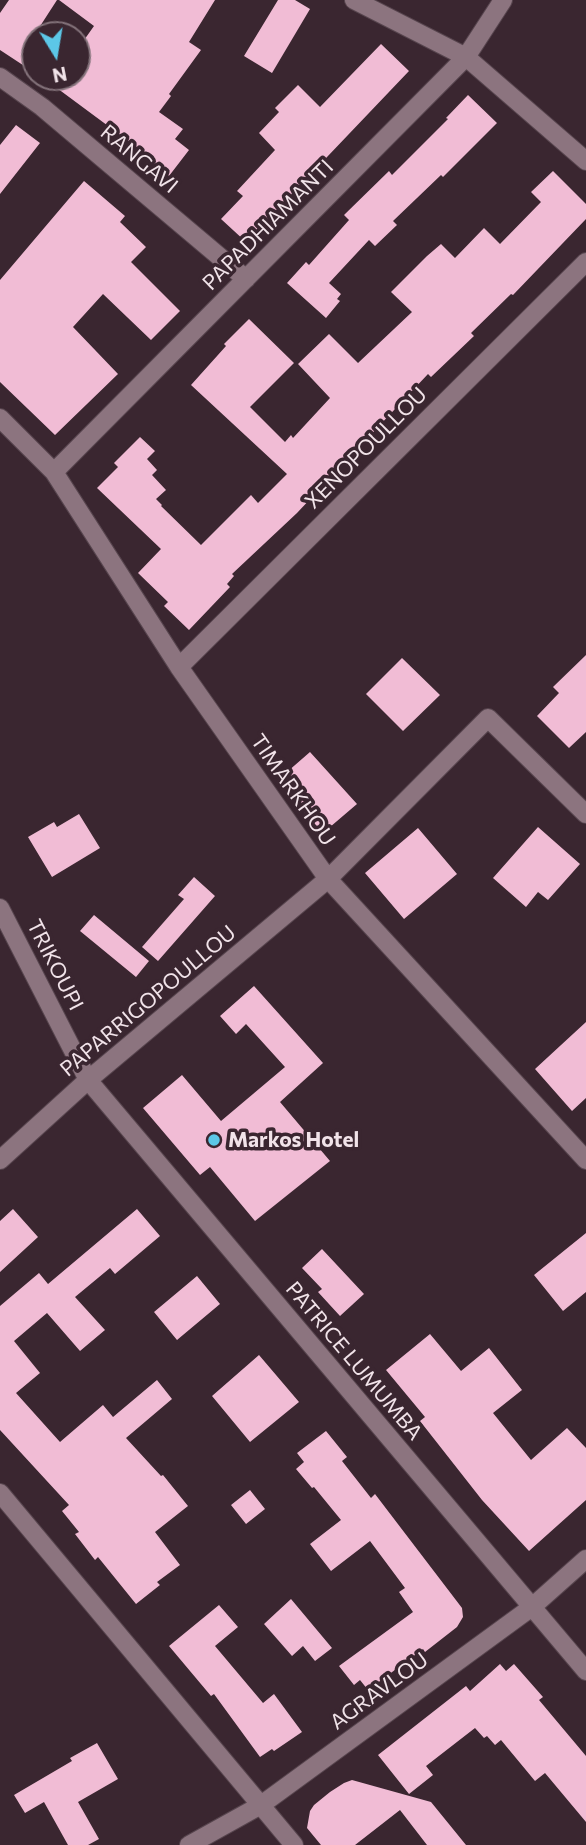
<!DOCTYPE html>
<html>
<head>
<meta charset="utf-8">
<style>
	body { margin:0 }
	#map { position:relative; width:586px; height:1845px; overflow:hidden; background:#3a2630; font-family:Commissioner,sans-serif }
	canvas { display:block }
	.north { position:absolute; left:21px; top:21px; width:70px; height:70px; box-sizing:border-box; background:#3a2630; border:2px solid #83727a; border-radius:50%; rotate:169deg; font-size:19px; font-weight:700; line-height:28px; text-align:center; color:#f1e3e9 }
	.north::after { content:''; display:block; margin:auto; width:24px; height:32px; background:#5cc7e7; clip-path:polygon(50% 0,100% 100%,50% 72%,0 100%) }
</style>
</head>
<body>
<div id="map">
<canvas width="586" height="1845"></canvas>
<div class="north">N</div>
</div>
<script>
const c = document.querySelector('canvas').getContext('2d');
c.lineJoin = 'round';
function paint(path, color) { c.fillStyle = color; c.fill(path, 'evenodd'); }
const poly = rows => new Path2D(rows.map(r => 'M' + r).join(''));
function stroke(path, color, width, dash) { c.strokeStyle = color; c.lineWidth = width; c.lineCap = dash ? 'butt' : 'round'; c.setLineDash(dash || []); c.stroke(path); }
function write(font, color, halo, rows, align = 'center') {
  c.font = font + ' Commissioner,sans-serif'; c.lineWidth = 7; c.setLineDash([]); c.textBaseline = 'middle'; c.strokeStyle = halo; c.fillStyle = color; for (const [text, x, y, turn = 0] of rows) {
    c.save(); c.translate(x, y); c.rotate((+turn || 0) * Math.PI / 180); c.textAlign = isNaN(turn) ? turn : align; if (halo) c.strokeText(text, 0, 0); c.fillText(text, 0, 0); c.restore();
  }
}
paint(poly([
	[9,0,57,0,35,34,35,73,0,50,0,13],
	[59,0,215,0,189,42,201,50,169,94,171,96,159,112,183,129,175,139,189,150,169,176,148,160,150,157,42,77,77,77,77,50,94,26],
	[278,0,295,0,310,9,272,73,244,56],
	[381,44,409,71,246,242,221,219,243,196,237,191,275,150,259,133,279,112,275,108,298,85,320,107],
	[468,95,497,123,443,177,441,175,393,221,397,225,375,246,369,240,329,283,341,294,337,299,340,301,326,318,287,283,306,262,309,265,349,220,344,215,389,171,392,175,448,119,446,118],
	[16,125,40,143,0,194,0,145],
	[553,171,586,204,586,219,513,295,511,294,471,333,474,336,431,377,428,374,297,513,232,574,234,576,227,584,230,587,189,630,164,606,168,602,138,573,161,549,97,488,118,467,114,463,140,437,155,451,147,459,157,470,152,475,166,490,156,499,162,505,161,506,201,545,251,495,258,503,287,474,191,385,226,346,224,344,249,319,294,363,250,407,285,442,291,435,293,438,330,398,298,364,329,334,358,363,412,312,391,292,427,256,441,244,455,258,484,228,500,244,541,202,531,192],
	[84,181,125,216,120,222,146,247,131,262,180,311,151,340,103,294,73,327,118,374,55,435,0,382,0,280],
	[586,655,586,732,569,748,537,716,559,693,553,687],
	[402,658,440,695,403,731,366,694],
	[310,752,357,804,323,833,293,799,303,791,287,772],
	[79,814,100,848,52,877,28,837,54,822,57,827],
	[538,827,580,864,548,900,538,892,526,907,493,878],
	[418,828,457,874,404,919,365,873],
	[194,877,215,896,158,961,142,947,184,899,178,895],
	[94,915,149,961,136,977,80,931],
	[254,986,323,1063,280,1102,330,1161,255,1221,210,1167,200,1175,143,1108,182,1075,221,1121,285,1067,246,1024,236,1034,220,1016],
	[586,1022,586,1098,572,1111,535,1069],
	[13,1209,38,1237,0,1272,0,1221],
	[137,1209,160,1236,115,1274,110,1268,75,1297,105,1330,80,1351,47,1313,14,1341,40,1373,16,1393,60,1442,103,1405,113,1417,157,1380,172,1399,126,1438,161,1476,163,1475,188,1506,155,1532,180,1565,157,1582,160,1585,136,1604,98,1557,95,1560,75,1534,79,1532,62,1511,69,1505,0,1430,0,1306,39,1273,48,1284],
	[586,1233,586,1292,563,1311,534,1275],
	[322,1249,364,1294,340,1316,318,1292,322,1289,302,1268],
	[197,1276,220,1304,177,1340,154,1312],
	[430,1334,461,1371,489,1348,522,1390,493,1413,531,1460,567,1428,586,1448,586,1500,529,1551,482,1500,420,1421,425,1417,386,1370],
	[259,1355,299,1402,250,1442,212,1396],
	[326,1431,347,1457,342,1461,371,1498,375,1494,462,1608,463,1617,457,1627,425,1652,423,1649,368,1690,360,1680,354,1685,339,1666,413,1612,399,1592,405,1588,370,1541,331,1571,310,1544,341,1520,314,1487,312,1488,296,1469,304,1462,297,1453],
	[250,1490,265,1509,246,1524,231,1505],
	[291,1599,332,1648,315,1661,303,1646,292,1656,264,1624],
	[219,1605,238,1627,215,1646,263,1703,274,1694,302,1732,274,1751,272,1749,260,1757,214,1694,211,1696,169,1646],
	[500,1664,506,1671,514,1664,543,1697,539,1700,586,1756,586,1822,545,1773,535,1781,501,1740,495,1745,487,1736,484,1738,475,1728,426,1766,433,1775,409,1794,378,1755,466,1686,470,1691],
	[97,1743,118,1779,78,1802,99,1839,88,1845,68,1845,44,1802,25,1813,14,1795,72,1761,70,1758],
	[352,1780,431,1802,466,1845,427,1845,400,1810,355,1845,321,1845,307,1828,310,1811,314,1805,330,1792,344,1783]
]), '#f1bcd5');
const street = poly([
	[354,0,466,57,586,161],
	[0,77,42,107,246,279],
	[0,418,54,472,179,667,328,879,586,1160],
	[54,472,466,57,503,0],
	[179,667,586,262],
	[0,908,88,1080,586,1671],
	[0,1160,88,1080,328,879,488,718,586,814],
	[0,1493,294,1845],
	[189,1845,261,1805,532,1607,586,1559]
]);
stroke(street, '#57454e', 20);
stroke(street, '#8c747f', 18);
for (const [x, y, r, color] of [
	[214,1140,7,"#5cc7e7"]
]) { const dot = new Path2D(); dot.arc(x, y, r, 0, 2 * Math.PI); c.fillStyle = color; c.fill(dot); stroke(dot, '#3a2630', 2.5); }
write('21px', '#f1e3e9', '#3a2630', [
	["RANGAVI",139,159,40],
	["PAPADHIAMANTI",268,225,-45],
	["XENOPOULLOU",366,448,-45],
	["TIMARKHOU",293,790,55],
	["TRIKOUPI",55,965,63],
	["PAPARRIGOPOULLOU",148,1001,-40],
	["PATRICE LUMUMBA",354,1361,50],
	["AGRAVLOU",379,1691,-36]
]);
write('bold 21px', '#f1e3e9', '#3a2630', [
	["Markos Hotel",228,1140]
], 'left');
</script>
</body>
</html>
